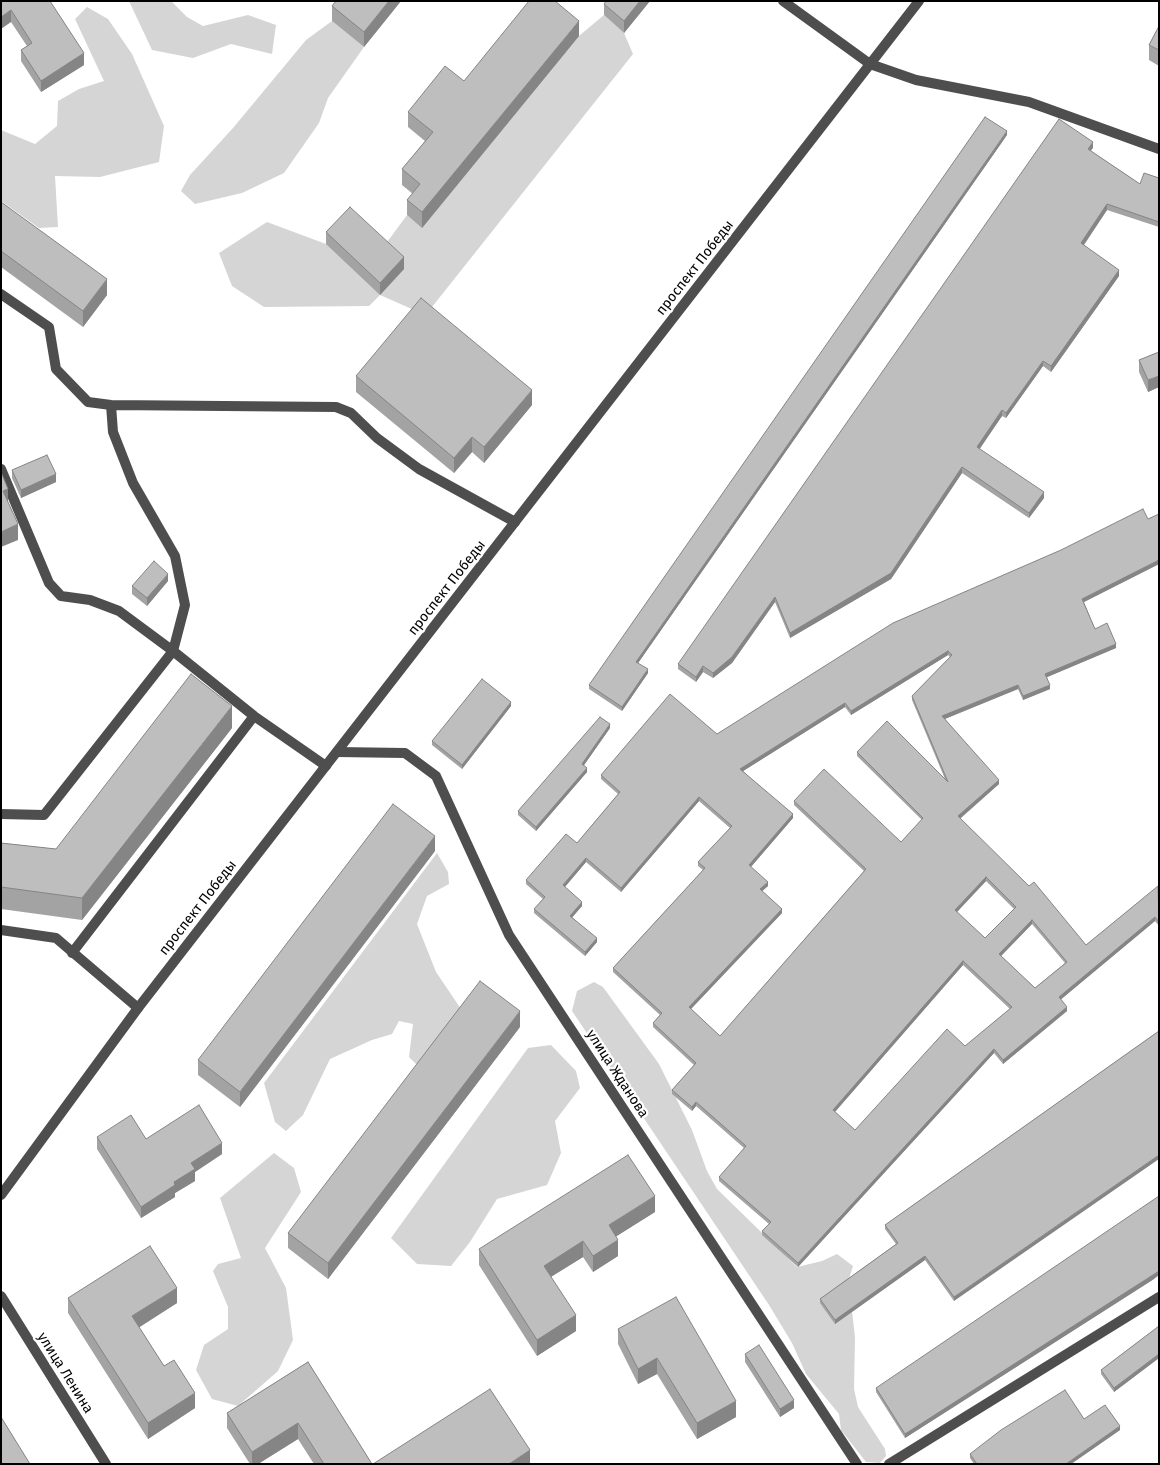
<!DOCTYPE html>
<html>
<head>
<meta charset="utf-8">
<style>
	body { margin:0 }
	#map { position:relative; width:1160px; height:1465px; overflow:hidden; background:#fff; font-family:"Fira Sans",sans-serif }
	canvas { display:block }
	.frame { position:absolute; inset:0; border:2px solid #000; pointer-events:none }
</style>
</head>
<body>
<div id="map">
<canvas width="1160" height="1465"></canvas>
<div class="frame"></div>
</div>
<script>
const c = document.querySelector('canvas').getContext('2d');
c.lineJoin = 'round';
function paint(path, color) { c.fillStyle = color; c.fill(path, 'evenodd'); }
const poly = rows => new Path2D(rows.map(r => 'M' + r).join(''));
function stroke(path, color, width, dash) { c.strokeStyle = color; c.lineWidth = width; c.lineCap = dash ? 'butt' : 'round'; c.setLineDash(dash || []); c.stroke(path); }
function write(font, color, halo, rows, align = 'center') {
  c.font = font + ' "Fira Sans",sans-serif'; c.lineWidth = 4.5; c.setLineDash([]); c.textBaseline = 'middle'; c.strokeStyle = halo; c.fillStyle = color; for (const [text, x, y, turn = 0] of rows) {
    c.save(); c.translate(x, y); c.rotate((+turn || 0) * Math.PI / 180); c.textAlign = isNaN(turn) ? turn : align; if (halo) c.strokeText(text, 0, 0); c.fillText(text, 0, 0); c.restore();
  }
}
paint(poly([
	[129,1,171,1,187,17,203,26,248,15,276,25,272,54,231,44,193,58,152,50],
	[87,7,108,19,132,54,164,126,159,162,100,177,55,176,58,227,39,228,1,201,1,130,35,144,57,126,58,101,79,89,104,81,75,19],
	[604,15,624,33,633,54,432,307,421,313,380,295,369,306,264,307,232,286,219,253,267,222,326,244,382,249,407,215,422,227,579,36],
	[332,21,364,47,328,98,319,123,284,173,242,193,195,204,181,191,190,175,233,128,306,40],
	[437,853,448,872,449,884,427,896,417,924,436,972,461,1009,419,1067,409,1057,413,1024,399,1021,392,1034,372,1040,330,1059,303,1115,286,1131,275,1122,264,1083],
	[594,982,603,987,659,1064,692,1130,707,1171,717,1189,797,1267,822,1261,837,1254,853,1266,835,1323,852,1311,855,1337,854,1389,858,1407,885,1449,886,1456,880,1463,866,1462,841,1430,839,1414,806,1374,792,1343,769,1305,572,1011,577,991],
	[551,1045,576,1071,580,1088,555,1121,561,1153,547,1185,497,1199,470,1242,451,1266,417,1264,391,1238,528,1048],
	[274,1153,294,1168,301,1192,265,1248,286,1288,293,1340,278,1371,238,1406,212,1399,196,1370,204,1345,228,1329,228,1307,213,1271,218,1264,241,1258,220,1198]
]), '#d5d5d5');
stroke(poly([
	[870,64,916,80,1029,102,1159,149],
	[1,294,49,327,56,369,88,402,111,405,336,407,351,413,377,438,419,469,515,522],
	[1,469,49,583,61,596,90,600,119,611,173,651,254,716,326,766],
	[1,814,44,815,173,651,185,605,175,556,133,483,113,432,111,405],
	[1,930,56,938,138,1008],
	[72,953,254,716],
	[889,1464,1159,1297]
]), '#4e4e4e', 10);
stroke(poly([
	[783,1,870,64],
	[337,752,405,753,436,776,509,935,857,1464]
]), '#4e4e4e', 10);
stroke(poly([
	[1,1195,138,1008,919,1],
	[1,1296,106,1464]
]), '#4e4e4e', 10);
paint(poly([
	[1,1,84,65,41,92,21,61,21,50,27,46,11,22],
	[336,1,401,1,364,47,332,21,332,6],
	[650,1,624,33,604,15,604,4],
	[1159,26,1159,66,1149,60,1149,45],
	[579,36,422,228,407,215,407,200,413,194,402,185,402,169,425,141,408,127,408,112,464,81],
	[1007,135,638,663,648,673,622,711,589,689,589,685],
	[1093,148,1091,151,1140,184,1159,178,1159,227,1107,210,1084,245,1119,276,1051,372,1043,366,1006,418,1002,416,979,449,1044,498,1029,518,962,473,891,579,790,638,775,602,732,663,713,678,703,672,696,682,678,669,678,664],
	[1,202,107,295,83,327,1,267],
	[326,232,404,269,380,295,326,244],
	[1159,352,1159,387,1148,392,1139,372,1139,360],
	[356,376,532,405,484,463,472,452,454,473,356,392],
	[12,470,56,482,21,498,12,478],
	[1159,514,1159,564,1084,602,1095,629,1116,648,1047,677,1050,689,1023,700,1018,689,945,719,999,784,960,819,1086,945,1159,886,1159,926,1155,921,1060,1000,1067,1011,1003,1064,994,1053,798,1267,762,1235,762,1231,769,1224,719,1181,719,1177,744,1148,696,1106,692,1111,672,1094,672,1090,694,1065,653,1027,653,1023,660,1015,613,972,613,968,703,870,698,866,698,862,730,828,699,801,621,892,586,862,565,887,582,906,572,917,597,942,585,956,534,913,534,909,543,899,526,884,526,880,577,843,618,794,601,779,601,775,717,734],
	[948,655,950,657,912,696,912,700,945,779,857,752,857,756,922,820,901,842,794,801,794,805,864,871,720,1036,691,1009,782,913,762,891,768,886,751,867,793,818,743,771,845,707,851,715],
	[986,881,1014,909,985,938,957,912],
	[1032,924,1065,963,1035,988,1001,956],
	[963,965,1010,1009,965,1046,855,1130,835,1112],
	[168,581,147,606,132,594,132,586],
	[511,706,462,769,432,745,432,741],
	[232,728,82,920,1,909,1,843,56,849],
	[610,728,584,765,587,772,536,831,518,815,518,811],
	[435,851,240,1107,198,1075,198,1060],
	[520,1027,328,1279,288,1248,288,1233],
	[1159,1031,954,1301,925,1260,835,1324,820,1303,820,1299,896,1244,885,1229,885,1225],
	[97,1137,146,1139,222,1154,195,1172,195,1181,175,1193,175,1197,141,1218,97,1149],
	[655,1212,616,1236,618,1256,593,1272,583,1257,551,1277,576,1331,537,1356,479,1265,479,1249],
	[1154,1279,905,1438,876,1392,876,1388],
	[68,1298,177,1303,139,1327,164,1366,195,1408,148,1439,68,1313],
	[1159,1326,1159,1358,1114,1392,1101,1374,1101,1370],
	[618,1329,736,1417,697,1439,657,1374,638,1384,618,1344],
	[745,1354,794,1408,780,1417,745,1362],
	[308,1362,372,1464,314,1464,298,1439,258,1464,250,1464,227,1428,227,1413],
	[1084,1419,1120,1430,1071,1464,974,1464,970,1458,970,1454]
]), '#a3a3a3');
paint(poly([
	[389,1,401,1,364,47,364,32],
	[640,1,650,1,624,33,624,21],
	[11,10,11,22,1,29,1,17],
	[579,21,579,36,422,228,422,212],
	[84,53,84,65,41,92,41,81],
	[1007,131,1007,135,636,666,636,662],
	[1093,142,1093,148,1088,154,1088,149],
	[1107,204,1107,210,1081,249,1081,243],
	[404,257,404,269,380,295,380,283],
	[1119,270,1119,276,1051,372,1051,366],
	[107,279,107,295,83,327,83,311],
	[1043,361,1043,366,1006,418,1006,413],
	[1159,376,1159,387,1148,392,1148,380],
	[532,390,532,405,484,463,484,447],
	[1002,410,1002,416,977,453,977,447],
	[472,437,472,452,454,473,454,458],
	[962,467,962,473,891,579,790,638,790,633],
	[56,474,56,482,21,498,21,490],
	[8,489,8,504,3,491],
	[1044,492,1044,498,1029,518,1029,513],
	[18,524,18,540,1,547,1,532],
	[1159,560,1159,564,1082,603,1082,599],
	[168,574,168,581,147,606,147,598],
	[775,597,775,602,732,663,713,678,713,673],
	[1116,644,1116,648,1045,678,1045,674],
	[948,651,948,655,851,715,851,711],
	[703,666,703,672,696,682,696,677],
	[648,669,648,673,622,711,622,707],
	[1018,685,1018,689,942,720,942,716],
	[1050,685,1050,689,1023,700,1023,696],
	[511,702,511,706,462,769,462,765],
	[845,703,845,707,740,773,740,769],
	[232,706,232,728,82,920,82,898],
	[610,724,610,728,582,768,582,764],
	[587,768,587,772,536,831,536,827],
	[999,780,999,784,958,820,958,816],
	[699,797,699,801,621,892,621,888],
	[793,814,793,818,749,869,749,865],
	[435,836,435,851,240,1107,240,1092],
	[586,858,586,862,563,889,563,885],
	[986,877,986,881,955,914,955,910],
	[768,882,768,886,760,893,760,889],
	[582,902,582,906,570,920,570,916],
	[782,909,782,913,689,1011,689,1007],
	[1155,917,1155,921,1059,1001,1059,997],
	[1032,920,1032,924,999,958,999,954],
	[597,938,597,942,585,956,585,952],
	[963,961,963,965,833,1114,833,1110],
	[1067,1007,1067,1011,1003,1064,1003,1060],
	[520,1011,520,1027,328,1279,328,1263],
	[994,1049,994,1053,798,1267,798,1263],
	[696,1102,696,1106,692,1111,692,1107],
	[222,1143,222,1154,195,1172,195,1181,175,1193,175,1197,141,1218,141,1207,174,1182,191,1163],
	[1159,1155,1159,1159,954,1301,954,1297],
	[655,1196,655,1212,609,1241,609,1225],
	[618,1240,618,1256,593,1272,593,1256],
	[583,1241,583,1257,544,1281,544,1266],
	[925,1256,925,1260,835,1324,835,1320],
	[1159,1271,1159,1275,1154,1279,905,1438,905,1434],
	[177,1288,177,1303,132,1332,132,1316],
	[576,1315,576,1331,537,1356,537,1340],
	[1159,1354,1159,1358,1114,1392,1114,1388],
	[657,1358,657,1374,638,1384,638,1369],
	[195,1393,195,1408,148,1439,148,1423],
	[794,1400,794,1408,780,1417,780,1409],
	[736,1401,736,1417,697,1439,697,1423],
	[298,1423,298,1439,258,1464,252,1464,252,1452],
	[1120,1426,1120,1430,1071,1464,1066,1464],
	[530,1450,530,1464,509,1464]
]), '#858585');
const building = poly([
	[1,1,50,1,84,53,41,81,21,50,32,43,11,10,1,17,1,1],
	[336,1,389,1,364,32,332,6,336,1],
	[529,1,555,1,579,21,422,212,407,200,420,184,402,169,433,132,408,112,445,66,464,81,529,1],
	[606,1,640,1,624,21,604,4,606,1],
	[1159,26,1159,50,1149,45,1159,26],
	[985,117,1007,131,636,662,648,669,622,707,589,685,985,117],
	[1059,119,1093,142,1088,149,1140,184,1144,173,1159,178,1159,222,1107,204,1081,243,1119,270,1051,366,1043,361,1006,413,1002,410,977,447,1044,492,1029,513,962,467,891,573,790,633,775,597,732,657,713,673,703,666,696,677,678,664,1059,119],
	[1,202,107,279,83,311,1,251,1,202],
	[350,207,404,257,380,283,326,232,350,207],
	[421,298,532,390,484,447,472,437,454,458,356,376,421,298],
	[1159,352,1159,376,1148,380,1139,360,1159,352],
	[47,455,56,474,21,490,12,470,47,455],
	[1,472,8,489,3,491,18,524,1,532,1,472],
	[1143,509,1148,519,1159,514,1159,560,1082,599,1095,629,1107,623,1116,644,1045,674,1050,685,1023,696,1018,685,942,716,999,780,958,816,1029,886,1034,882,1086,945,1158,886,1159,922,1155,917,1059,997,1067,1007,1003,1060,994,1049,798,1263,762,1231,771,1222,719,1177,746,1146,696,1102,692,1107,672,1090,696,1063,653,1023,662,1013,613,968,705,868,698,862,732,826,699,797,621,888,586,858,563,885,582,902,570,916,597,938,585,952,534,909,545,897,526,880,566,834,577,843,620,792,601,775,670,694,717,734,893,623,1061,550,1143,509],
	[948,651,952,655,912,696,948,782,887,721,857,752,923,818,901,842,824,769,794,801,866,869,720,1036,689,1007,782,909,760,889,768,882,749,865,793,814,740,769,845,703,851,711,948,651],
	[986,877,1016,907,985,938,955,910,986,877],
	[1032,920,1067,962,1035,988,999,954,1032,920],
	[963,961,1012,1007,965,1046,947,1029,855,1130,833,1110,963,961],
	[154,561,168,574,147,598,132,586,154,561],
	[191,674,232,706,82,898,1,887,1,843,56,849,191,674],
	[482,679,511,702,462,765,432,741,482,679],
	[600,717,610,724,582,764,587,768,536,827,518,811,600,717],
	[393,804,435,836,240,1092,198,1060,393,804],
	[480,981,520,1011,328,1263,288,1233,480,981],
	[1159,1031,1159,1155,954,1297,925,1256,835,1320,820,1299,898,1243,885,1225,1159,1031],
	[199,1105,222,1143,191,1163,195,1169,174,1182,175,1185,141,1207,97,1137,131,1115,146,1139,199,1105],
	[628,1155,655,1196,609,1225,618,1240,593,1256,583,1241,544,1266,576,1315,537,1340,479,1249,628,1155],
	[1159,1196,1159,1271,905,1434,876,1388,1159,1196],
	[150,1246,177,1288,132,1316,164,1366,174,1360,195,1393,148,1423,68,1298,150,1246],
	[676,1297,736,1401,697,1423,657,1358,638,1369,618,1329,676,1297],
	[1159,1326,1159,1354,1114,1388,1101,1370,1159,1326],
	[759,1345,794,1400,780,1409,745,1354,759,1345],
	[308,1362,372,1464,324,1464,298,1423,252,1452,227,1413,308,1362],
	[490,1389,530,1450,509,1464,373,1464,490,1389],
	[1065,1390,1084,1419,1105,1405,1120,1426,1066,1464,977,1464,970,1454,1001,1430,1065,1390],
	[1,1417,30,1464,1,1464,1,1417]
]);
paint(building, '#bebebe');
stroke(building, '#858585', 1);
write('14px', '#000', '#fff', [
	["проспект Победы",695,268,-52],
	["проспект Победы",447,588,-52],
	["проспект Победы",198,908,-52],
	["улица Жданова",617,1074,57],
	["улица Ленина",65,1373,58]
]);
</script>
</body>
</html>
